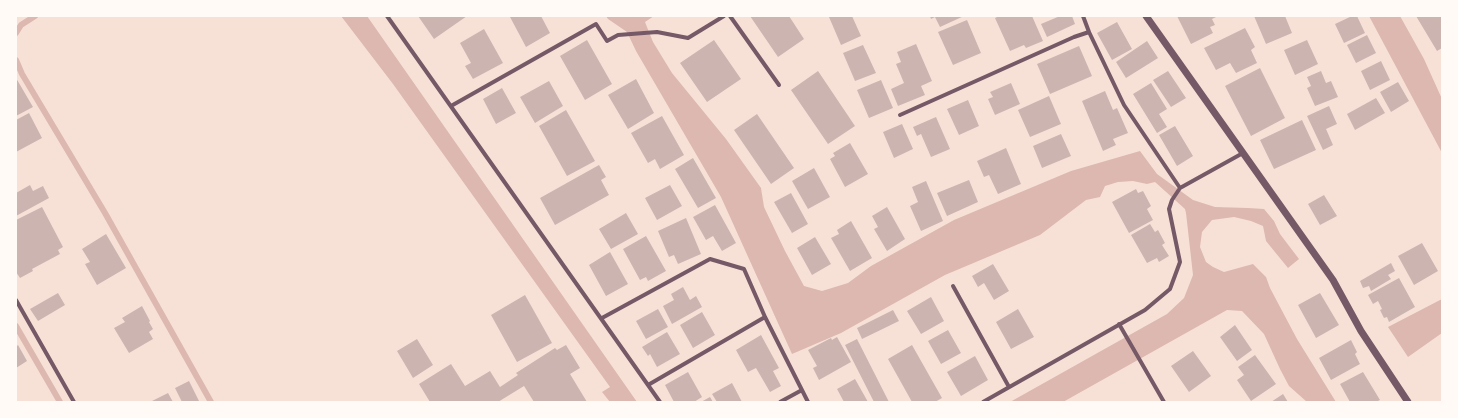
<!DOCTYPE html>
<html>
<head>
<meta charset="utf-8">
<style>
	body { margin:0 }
	#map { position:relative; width:1458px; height:418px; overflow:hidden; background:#f7e1d7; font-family:Commissioner,sans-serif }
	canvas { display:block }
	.frame { position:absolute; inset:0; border:17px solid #fffaf5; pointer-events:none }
</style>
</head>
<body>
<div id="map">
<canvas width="1458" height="418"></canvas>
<div class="frame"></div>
</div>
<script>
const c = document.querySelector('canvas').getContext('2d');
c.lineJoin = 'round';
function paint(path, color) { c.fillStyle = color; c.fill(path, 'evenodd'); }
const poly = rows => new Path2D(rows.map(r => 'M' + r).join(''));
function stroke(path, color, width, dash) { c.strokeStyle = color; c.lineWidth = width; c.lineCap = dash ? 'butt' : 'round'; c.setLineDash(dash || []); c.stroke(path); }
paint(poly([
	[341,16,367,16,637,402,610,402,602,392,610,387,393,84],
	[606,16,654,16,645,22,653,42,672,73,726,139,761,188,764,207,785,251,804,286,822,291,848,283,871,266,954,220,1071,171,1140,151,1157,174,1193,200,1215,207,1248,208,1264,209,1274,221,1280,234,1299,259,1288,268,1266,241,1263,226,1251,221,1234,217,1212,220,1202,232,1200,247,1206,262,1213,267,1224,272,1253,264,1266,277,1270,288,1297,339,1336,402,1307,402,1289,386,1280,369,1264,334,1242,311,1227,310,1063,402,1010,402,1167,314,1184,298,1193,275,1186,213,1185,209,1155,182,1147,184,1133,181,1118,182,1105,186,1100,197,1086,200,1040,235,945,275,841,333,792,354,721,197,636,51,627,32,608,19],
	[1369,16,1400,16,1424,59,1442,99,1442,153],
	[1442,299,1442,333,1408,357,1388,327]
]), '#dcb8b0');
stroke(poly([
	[16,33,21,25,35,16],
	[16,60,22,74,105,213,211,402],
	[16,326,60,402]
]), '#dcb8b0', 6);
paint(poly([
	[418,16,467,16,434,39],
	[511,16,541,16,550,33,526,47,510,17],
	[750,16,789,16,804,39,778,57],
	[852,16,861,36,841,45,829,17],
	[930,16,964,16,940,27,935,17,931,19],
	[999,16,1032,16,1043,41,1026,48,1024,45,1010,51,995,18],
	[1060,16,1072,16,1075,24,1047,37,1041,24],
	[1177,16,1218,16,1212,19,1215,25,1210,27,1213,33,1191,44],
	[1254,16,1285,16,1292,33,1266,44],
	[1352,16,1357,16,1365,33,1344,43,1335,24],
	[1416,16,1442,16,1442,48,1437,51],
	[967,20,981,53,953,65,938,32],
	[1117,22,1132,49,1112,60,1097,33],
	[1245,28,1255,47,1251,50,1257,63,1236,73,1230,63,1216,70,1204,48],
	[484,29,503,63,473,79,465,66,471,63,460,43],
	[1367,35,1376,53,1356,63,1347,45],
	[587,40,612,84,585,100,560,56],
	[714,40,741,79,707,102,680,63],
	[1307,40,1318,64,1295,75,1284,50],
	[1147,41,1158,58,1126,78,1116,62],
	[916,44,932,81,921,86,925,95,898,106,891,89,904,83,896,64,901,62,897,52],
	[863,45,876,73,855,81,843,53],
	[1079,46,1092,76,1050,94,1037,64],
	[1381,61,1390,80,1370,90,1361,71],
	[1260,68,1285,118,1251,136,1225,86],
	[818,71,855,126,828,144,791,90],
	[1168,71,1186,98,1171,107,1153,80],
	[1321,71,1326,83,1331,81,1338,97,1315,106,1307,88,1311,86,1307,77],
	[16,78,33,107,16,116],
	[636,79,654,113,628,129,608,95],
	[881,80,893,108,869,118,857,90],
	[549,81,563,106,535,123,520,97],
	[1398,82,1409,101,1391,112,1380,92],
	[1011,83,1020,104,995,115,988,99,993,97,990,92],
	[1151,83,1167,109,1159,114,1167,127,1157,133,1133,94],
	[502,88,516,113,496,124,483,99],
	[1105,91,1113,110,1117,108,1128,133,1113,139,1116,145,1103,151,1082,101],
	[1049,96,1061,124,1030,137,1018,110],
	[1376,98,1385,113,1355,130,1347,114],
	[968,100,979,126,959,135,947,109],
	[1329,106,1337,124,1326,129,1333,145,1323,150,1307,116],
	[566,110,595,161,567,176,539,126],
	[29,113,42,138,16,152,16,120],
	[757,114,794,168,771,184,734,130],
	[662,116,684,155,660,169,655,159,648,163,631,133],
	[936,117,950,149,931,157,921,134,917,136,913,127],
	[1302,120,1316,150,1274,169,1260,140],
	[902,124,913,149,894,158,883,132],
	[1175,126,1193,156,1177,166,1159,135],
	[1061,134,1071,156,1042,168,1033,146],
	[850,143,868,174,845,187,830,159,835,156,833,153],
	[1006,148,1021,184,998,194,989,175,984,177,977,161],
	[693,158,716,198,698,208,675,169],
	[599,165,606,177,601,180,609,195,555,225,540,198],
	[814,168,830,197,808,209,792,181],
	[969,180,978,202,947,216,937,193],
	[926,181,943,221,921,231,910,206,918,202,912,187],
	[30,185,33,191,43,186,49,198,16,216,16,193],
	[670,185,682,206,657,220,645,198],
	[1136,189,1138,193,1143,191,1151,206,1147,209,1153,220,1129,233,1112,202],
	[791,193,808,224,792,233,774,202],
	[1324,195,1337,216,1320,225,1308,204],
	[715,205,736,243,722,251,713,236,706,240,693,217],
	[42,207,63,247,58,250,60,254,32,269,33,271,20,278,16,272,16,220],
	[887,207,905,239,887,251,874,229,878,227,872,216],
	[626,213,638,234,611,249,599,229],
	[686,218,701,254,678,264,674,255,669,257,658,231],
	[851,221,872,258,850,271,831,238,839,234,837,230],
	[1150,224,1155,232,1158,230,1165,243,1162,245,1169,256,1159,262,1157,258,1147,263,1131,235],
	[106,234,126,268,97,285,85,264,90,262,82,249],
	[646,236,666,271,648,281,646,277,640,280,623,249],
	[815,237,831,264,812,275,797,248],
	[1422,243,1438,271,1414,285,1398,256],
	[610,252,628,284,606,296,589,265],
	[1391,263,1395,271,1388,275,1391,279,1371,291,1369,286,1363,288,1360,281],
	[993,264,1009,291,994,300,984,283,978,287,972,276],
	[1399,278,1415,307,1389,322,1387,317,1384,318,1380,310,1382,309,1378,301,1373,304,1368,295],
	[683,287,690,300,696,296,702,307,672,324,663,306,674,300,671,294],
	[58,293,65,305,38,321,30,309],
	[1320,293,1339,325,1316,338,1298,305],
	[525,295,552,343,517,362,491,315],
	[931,297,944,321,921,334,907,311],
	[142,306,150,321,149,322,153,329,149,332,153,339,129,353,114,328,125,322,122,318],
	[658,309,668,327,646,339,636,321],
	[1018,309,1034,337,1011,349,996,322],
	[893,310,899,321,862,339,857,328],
	[702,312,715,335,693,348,680,325],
	[1235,325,1252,350,1237,361,1220,337],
	[948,330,961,353,941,364,928,341],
	[667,332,680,354,657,367,650,354,648,356,642,347],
	[761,335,779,368,773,371,781,386,770,392,756,368,748,372,736,350],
	[837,337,851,362,819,380,813,368,817,366,808,350,831,338,832,340],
	[417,339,433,365,413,378,397,351],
	[857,339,889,402,874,402,845,345],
	[1351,340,1357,352,1355,354,1360,364,1331,380,1319,358],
	[18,345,27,361,16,368,16,347],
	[566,345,580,368,570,374,587,402,534,402,524,386,498,402,430,402,419,384,451,364,465,386,490,371,500,387,518,375,516,373,555,348,557,350],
	[912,345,942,398,935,402,912,402,888,359],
	[1193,351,1211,376,1189,392,1171,366],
	[1255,355,1276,384,1251,401,1237,380,1244,375,1238,367],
	[975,356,988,380,961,396,947,372],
	[688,372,702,397,694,402,674,402,665,385],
	[1363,372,1380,400,1376,402,1350,402,1340,384],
	[855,379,868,402,844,402,837,389],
	[189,381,199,401,197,402,182,402,175,388],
	[732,383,742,402,717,402,712,394],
	[168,393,173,402,150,402],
	[1283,394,1288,402,1271,402],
	[710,397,713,402,701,402]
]), '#ccb4b1');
stroke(poly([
	[387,16,660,402],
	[730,16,779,85],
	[1089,32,1124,105,1180,188],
	[451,106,596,24,607,41,618,35,657,32,688,38,724,16],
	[900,115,1074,37,1089,32,1083,16],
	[953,286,1009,387],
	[16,300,74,402],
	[602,318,710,259,744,269,765,317,808,402],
	[1119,324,1164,402],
	[648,385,765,317],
	[780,402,802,390],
	[983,402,1145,310,1170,289,1180,262,1169,209,1172,200,1180,188,1243,153]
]), '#755966', 4);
stroke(poly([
	[1146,16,1333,280,1361,331,1408,402]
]), '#755966', 7);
</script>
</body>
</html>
